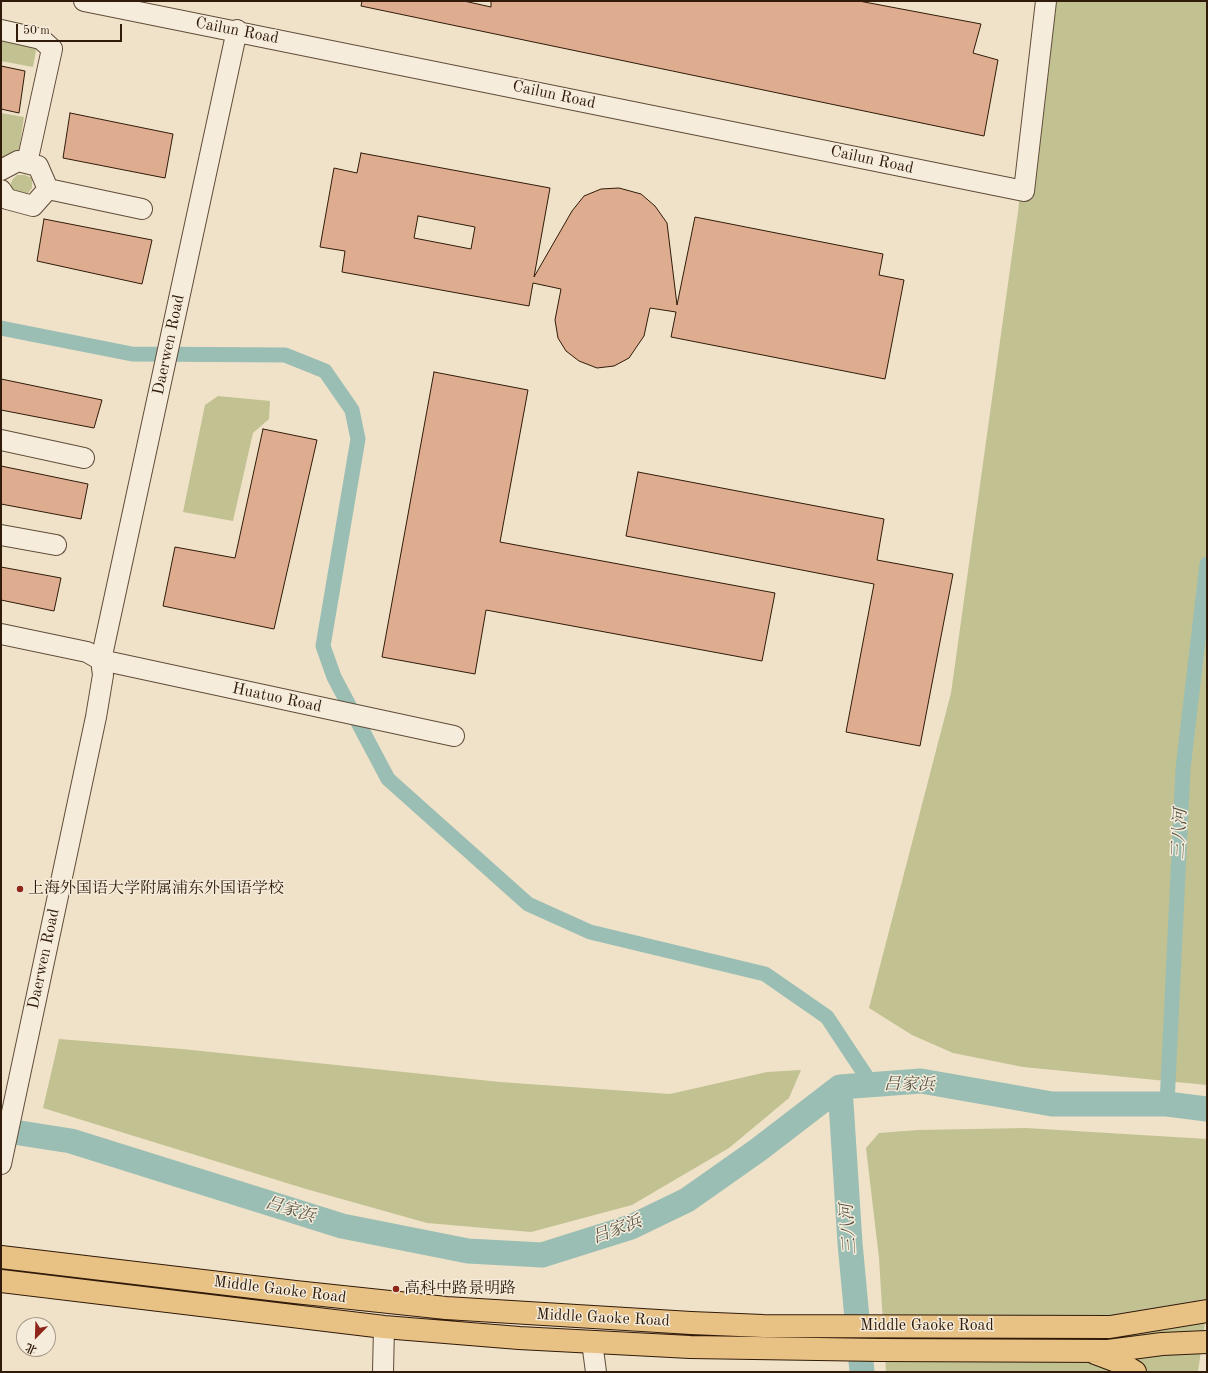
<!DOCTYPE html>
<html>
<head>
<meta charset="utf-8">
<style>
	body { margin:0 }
	#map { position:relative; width:1208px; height:1373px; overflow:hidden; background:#f0e2c8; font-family:"Old Standard TT","Noto Serif SC",serif }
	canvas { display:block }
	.frame { position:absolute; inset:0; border:2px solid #301a09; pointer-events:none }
	.north { position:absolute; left:16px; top:1317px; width:40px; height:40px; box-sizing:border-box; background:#f5ecdb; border:1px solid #a69887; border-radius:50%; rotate:203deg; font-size:11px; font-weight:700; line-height:16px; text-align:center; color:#301a09 }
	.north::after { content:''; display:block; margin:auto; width:14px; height:18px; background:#8f2418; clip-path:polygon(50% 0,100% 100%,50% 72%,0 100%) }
	.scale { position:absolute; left:16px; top:24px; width:106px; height:18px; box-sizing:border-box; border:2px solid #301a09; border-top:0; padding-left:5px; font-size:12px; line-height:14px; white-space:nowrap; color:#301a09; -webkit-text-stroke:3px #f5ecdb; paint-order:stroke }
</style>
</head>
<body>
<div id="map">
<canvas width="1208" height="1373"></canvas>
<div class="frame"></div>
<div class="north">北</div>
<div class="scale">50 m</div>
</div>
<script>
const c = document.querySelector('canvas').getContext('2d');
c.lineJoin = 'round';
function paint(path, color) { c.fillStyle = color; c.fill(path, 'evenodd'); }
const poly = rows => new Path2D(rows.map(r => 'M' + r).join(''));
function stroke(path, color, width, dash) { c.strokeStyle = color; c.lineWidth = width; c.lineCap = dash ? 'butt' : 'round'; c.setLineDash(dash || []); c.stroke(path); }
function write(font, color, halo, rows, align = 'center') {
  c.font = font + ' "Old Standard TT","Noto Serif SC",serif'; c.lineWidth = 3; c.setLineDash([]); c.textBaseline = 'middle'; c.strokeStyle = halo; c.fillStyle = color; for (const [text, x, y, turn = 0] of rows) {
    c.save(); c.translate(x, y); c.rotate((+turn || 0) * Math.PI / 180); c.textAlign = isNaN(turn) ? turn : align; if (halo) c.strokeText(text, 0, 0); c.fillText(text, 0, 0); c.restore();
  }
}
paint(poly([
	[1039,1,1207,1,1207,1085,1023,1067,953,1053,912,1035,869,1008,951,693,1018,212],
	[1,37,37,45,33,67,1,61],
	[1,113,24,117,19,150,1,159],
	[17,175,25,175,32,178,32,188,25,197,16,194,10,188,12,180],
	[218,396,270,401,269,419,253,433,233,521,183,512,205,405],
	[59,1039,182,1049,500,1082,670,1094,767,1072,801,1070,789,1098,729,1148,632,1205,531,1232,427,1223,306,1189,43,1108],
	[1026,1128,1207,1139,1207,1308,1198,1372,886,1372,879,1258,866,1148,879,1133,918,1130]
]), '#c1c191');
stroke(poly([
	[1,328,132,354,285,355,325,371,352,410,358,439,323,646,334,677,388,779,528,904,590,932,765,974,827,1017,872,1085],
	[1167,1104,1183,769,1207,564]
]), '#9abeb4', 15);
stroke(poly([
	[840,1087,850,1243,862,1372],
	[1,1130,71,1141,342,1226,468,1251,542,1255,631,1227,687,1200,758,1150,840,1087,921,1081,1052,1104,1167,1104,1207,1109]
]), '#9abeb4', 25);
const building = poly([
	[362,1,464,1,491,7,491,1,859,1,981,24,973,53,998,60,984,136,361,6,362,1],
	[1,66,25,71,19,113,1,109,1,66],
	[70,113,173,134,165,178,63,158,70,113],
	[361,153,550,188,534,277,572,211,584,196,601,189,619,188,641,194,655,206,667,223,677,305,695,217,883,254,879,275,904,280,885,379,671,337,676,312,650,308,644,336,629,358,614,366,597,368,579,361,566,351,558,338,555,320,561,289,533,283,529,306,342,272,345,251,320,247,334,168,357,173,361,153],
	[418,216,475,227,471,249,414,238,418,216],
	[44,219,152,240,142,284,37,261,44,219],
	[434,372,528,390,500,542,775,593,762,661,486,610,475,674,382,657,434,372],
	[1,379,102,400,94,428,1,410,1,379],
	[263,429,317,440,274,629,163,606,175,547,235,558,263,429],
	[1,466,88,484,81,519,1,504,1,466],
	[638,472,884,519,877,560,953,574,920,746,846,732,874,584,626,536,638,472],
	[1,567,61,578,54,611,1,600,1,567]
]);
paint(building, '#dead90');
stroke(building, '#301a09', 1);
const minor = poly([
	[84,1,1024,191,1046,1],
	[1,30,41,39,52,49,27,163],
	[1,170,18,161,38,166,48,189],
	[1,190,7,199,33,206,48,189,142,209],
	[1,440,84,458],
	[1,535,56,545],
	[1,634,87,652,101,660,454,736],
	[1,1164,96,717,103,675,101,660,237,30],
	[592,1342,596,1372],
	[383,1372,384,1327]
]);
const major = poly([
	[1,1257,295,1292,446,1308,691,1323,763,1326,1110,1327,1207,1311],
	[1,1281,384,1327,519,1338,690,1347,881,1350,1108,1351,1162,1344,1207,1342],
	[1095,1353,1119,1362,1135,1372]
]);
stroke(minor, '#604c39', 22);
stroke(major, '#301a09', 24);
stroke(minor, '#f5ecdb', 20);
stroke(major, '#e8c184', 22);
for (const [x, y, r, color] of [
	[20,889,4,"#8f2418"],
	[396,1289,4,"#8f2418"]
]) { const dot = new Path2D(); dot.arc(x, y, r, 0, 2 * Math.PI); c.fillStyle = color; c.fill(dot); stroke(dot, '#f5ecdb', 1.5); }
write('16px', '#301a09', '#f5ecdb', [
	["Cailun Road",237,31,11],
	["Cailun Road",554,95,12],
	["Cailun Road",872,160,12],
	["Daerwen Road",169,345,-78],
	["Huatuo Road",277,698,12],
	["Daerwen Road",44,959,-78],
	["Middle Gaoke Road",280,1290,7],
	["Middle Gaoke Road",603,1318,3],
	["Middle Gaoke Road",927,1326]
]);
write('16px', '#301a09', '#f5ecdb', [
	["上海外国语大学附属浦东外国语学校",28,889],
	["高科中路景明路",404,1289]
], 'left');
write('italic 17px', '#555345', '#f5ecdb', [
	["三八河",1180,834,-87],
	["吕家浜",909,1085,1],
	["吕家浜",290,1210,17],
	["三八河",849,1229,-94],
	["吕家浜",617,1230,-20]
]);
</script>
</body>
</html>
